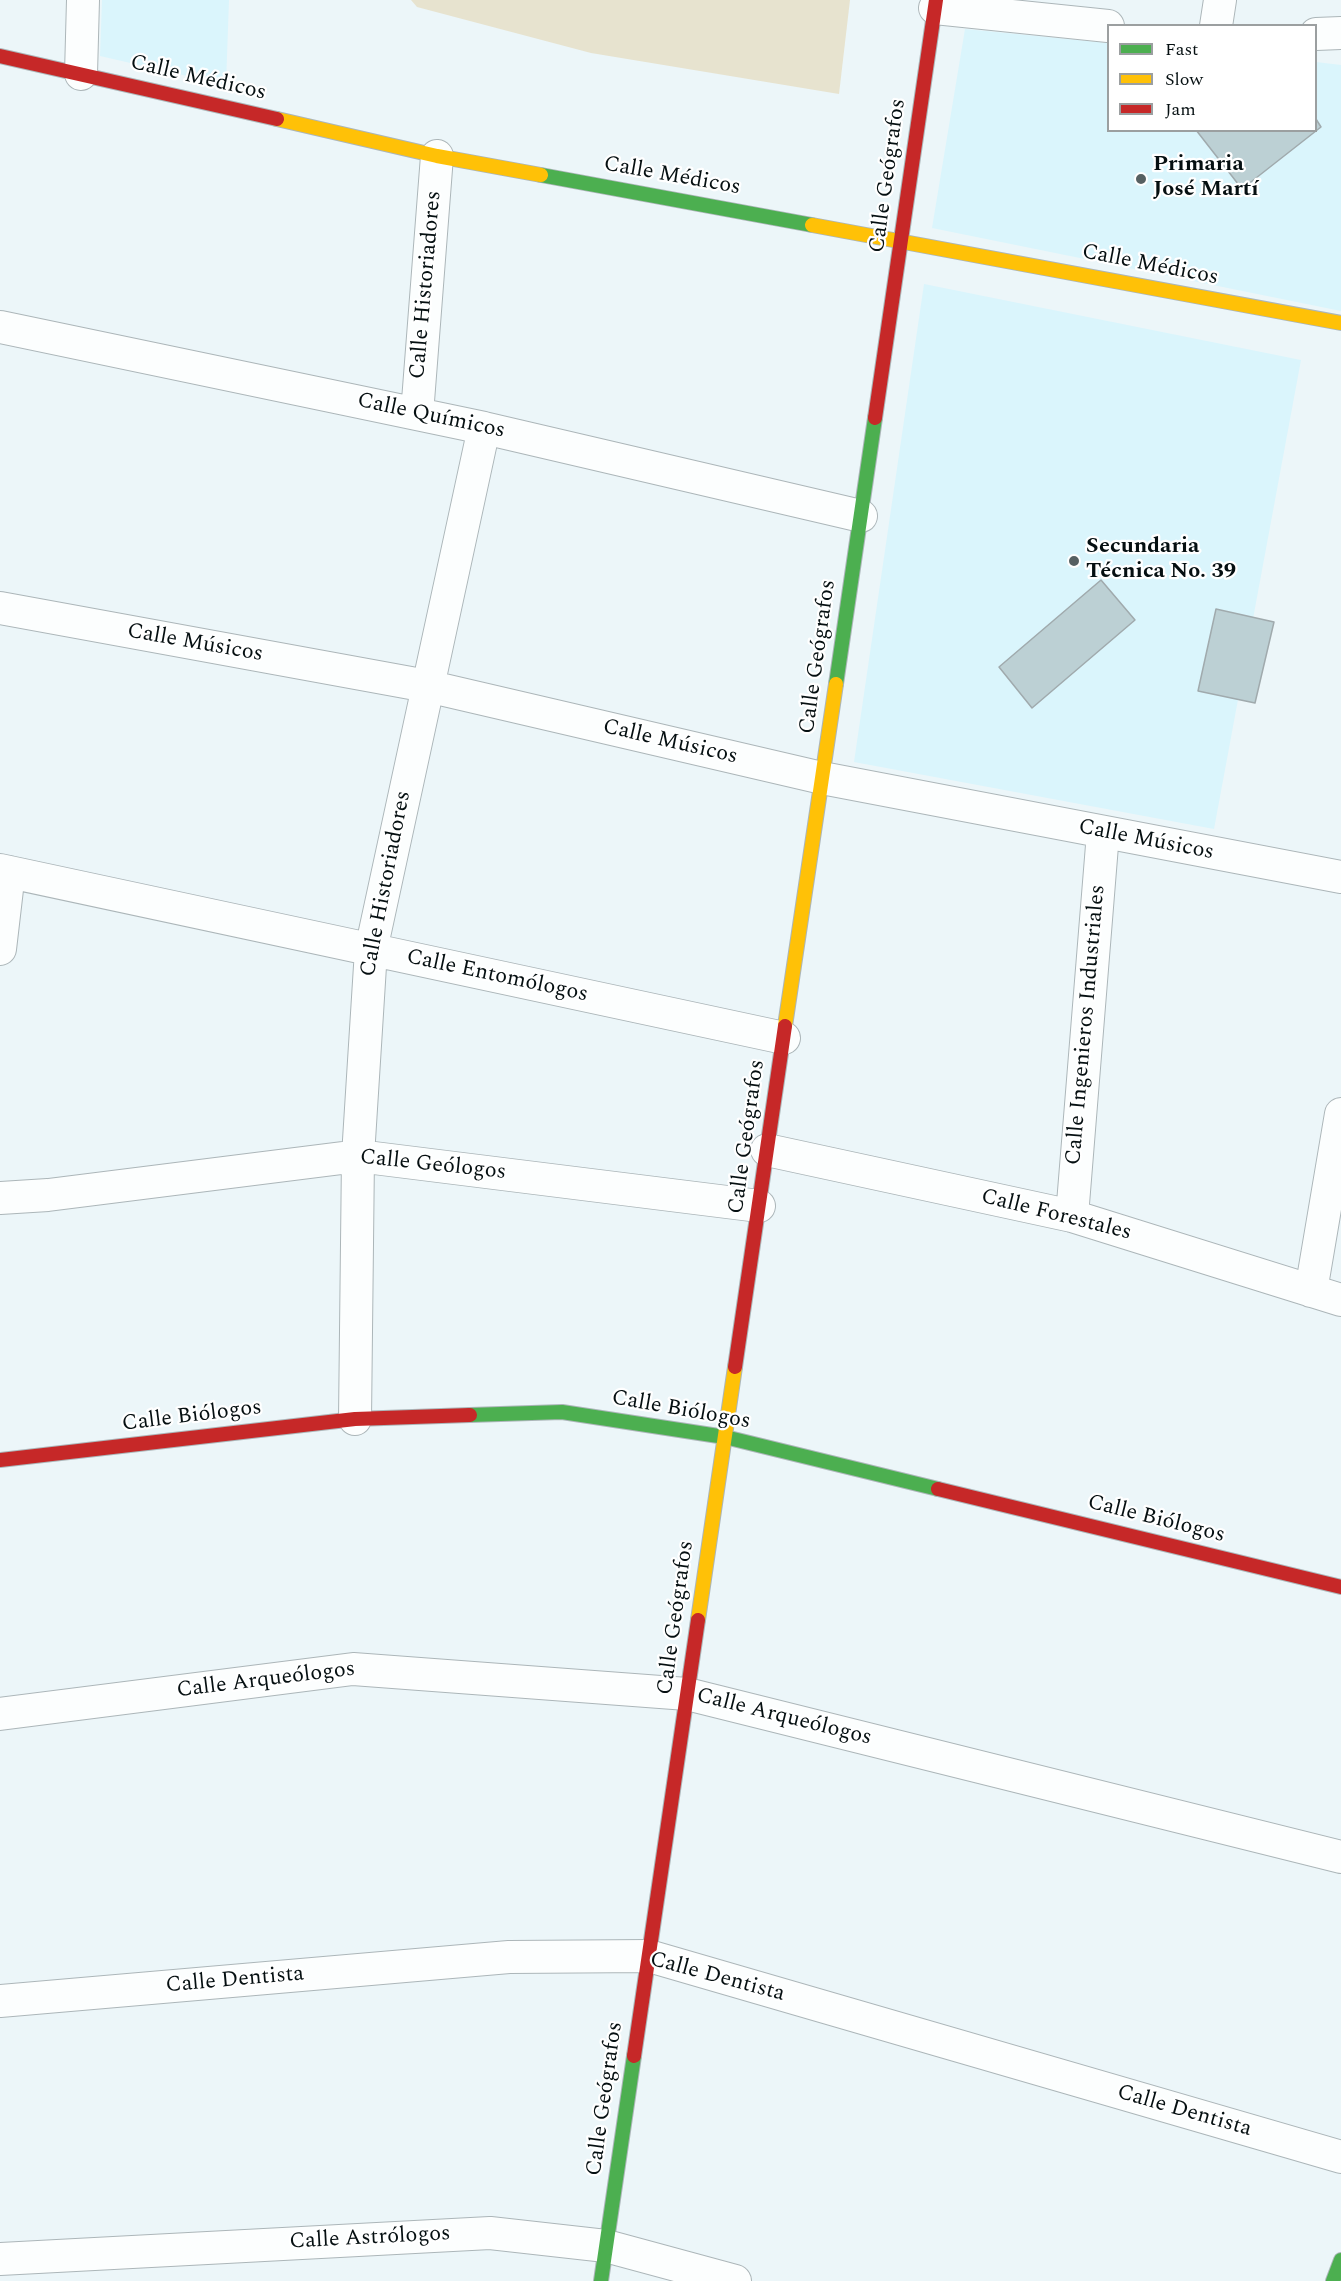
<!DOCTYPE html>
<html>
<head>
<meta charset="utf-8">
<style>
	body { margin:0 }
	#map { position:relative; width:1341px; height:2281px; overflow:hidden; background:#ecf6f9; font-family:Spectral,serif }
	canvas { display:block }
	.legend { position:absolute; left:1107px; top:24px; width:210px; height:108px; box-sizing:border-box; background:#fff; border:2px solid #9b9fa0; margin:0; padding:8px 10px; list-style:none; font-size:18px; color:#050f11 }
	.legend li { display:flex; align-items:center; gap:12px; height:30px }
	.legend b { width:30px; border:2px solid #9b9fa0 }
</style>
</head>
<body>
<div id="map">
<canvas width="1341" height="2281"></canvas>
<ul class="legend">
<li><b style="height:8px;background:#4caf50"></b>Fast</li>
<li><b style="height:8px;background:#ffc107"></b>Slow</li>
<li><b style="height:8px;background:#c62828"></b>Jam</li>
</ul>
</div>
<script>
const c = document.querySelector('canvas').getContext('2d');
c.lineJoin = 'round';
function paint(path, color) { c.fillStyle = color; c.fill(path, 'evenodd'); }
const poly = rows => new Path2D(rows.map(r => 'M' + r).join(''));
function stroke(path, color, width, dash) { c.strokeStyle = color; c.lineWidth = width; c.lineCap = dash ? 'butt' : 'round'; c.setLineDash(dash || []); c.stroke(path); }
function write(font, color, halo, rows, align = 'center') {
  c.font = font + ' Spectral,serif'; c.lineWidth = 4.5; c.setLineDash([]); c.textBaseline = 'middle'; c.strokeStyle = halo; c.fillStyle = color; for (const [text, x, y, turn = 0] of rows) {
    c.save(); c.translate(x, y); c.rotate((+turn || 0) * Math.PI / 180); c.textAlign = isNaN(turn) ? turn : align; if (halo) c.strokeText(text, 0, 0); c.fillText(text, 0, 0); c.restore();
  }
}
paint(poly([
	[102,0,229,0,226,85,100,56],
	[965,29,1108,43,1108,130,1316,130,1316,62,1341,65,1341,311,932,228],
	[924,284,1301,360,1214,829,854,762]
]), '#daf5fc');
paint(poly([
	[411,0,850,0,839,94,591,53,417,7]
]), '#e7e3cf');
const building = poly([
	[1316,119,1321,127,1242,189,1196,130,1316,130,1316,119],
	[1101,580,1135,620,1032,708,999,667,1101,580],
	[1216,609,1274,622,1255,703,1198,691,1216,609]
]);
paint(building, '#bcd0d4');
stroke(building, '#a0aaad', 1.5);
const street = poly([
	[935,8,1108,26],
	[1216,26,1220,0],
	[1316,34,1341,33],
	[81,74,83,0],
	[0,327,484,428,861,516],
	[417,414,437,156],
	[0,608,427,686,822,778,1341,877],
	[0,870,784,1038],
	[0,949,9,872],
	[767,1150,1072,1216,1341,1300],
	[0,1198,48,1195,358,1156,759,1206],
	[1072,1216,1103,833],
	[1311,1291,1341,1114],
	[355,1419,358,1156,371,950,484,428],
	[0,1714,353,1669,687,1694,1341,1857],
	[0,2001,509,1957,649,1956,1341,2157],
	[0,2259,490,2233,606,2246,735,2281]
]);
const fast = poly([
	[541,175,812,225],
	[836,684,875,418],
	[470,1415,562,1412,725,1437,938,1489],
	[601,2281,634,2056],
	[1333,2281,1341,2260]
]);
const slow = poly([
	[277,119,437,156,541,175],
	[812,225,1341,323],
	[785,1026,836,684],
	[698,1620,735,1367]
]);
const jam = poly([
	[0,56,277,119],
	[875,418,936,0],
	[735,1367,785,1026],
	[0,1460,355,1419,470,1415],
	[938,1489,1341,1587],
	[634,2056,698,1620]
]);
stroke(street, '#acb6b9', 34);
stroke(fast, '#acb6b9', 16);
stroke(slow, '#acb6b9', 16);
stroke(jam, '#acb6b9', 16);
stroke(street, '#fcfefe', 32);
stroke(fast, '#4caf50', 14);
stroke(slow, '#ffc107', 14);
stroke(jam, '#c62828', 14);
for (const [x, y, r, color] of [
	[1141,179,6,"#566062"],
	[1074,561,6,"#566062"]
]) { const dot = new Path2D(); dot.arc(x, y, r, 0, 2 * Math.PI); c.fillStyle = color; c.fill(dot); stroke(dot, '#fff', 2); }
write('22px', '#050f11', '#fff', [
	["Calle Médicos",198,79,13],
	["Calle Geógrafos",889,176,-82],
	["Calle Médicos",672,177,10],
	["Calle Médicos",1150,266,11],
	["Calle Historiadores",427,285,-85],
	["Calle Químicos",431,417,12],
	["Calle Músicos",195,644,10],
	["Calle Geógrafos",819,657,-82],
	["Calle Músicos",670,743,13],
	["Calle Músicos",1146,841,11],
	["Calle Historiadores",387,884,-79],
	["Calle Entomólogos",497,977,12],
	["Calle Ingenieros Industriales",1087,1025,-85],
	["Calle Geógrafos",748,1137,-82],
	["Calle Geólogos",433,1166,6],
	["Calle Forestales",1056,1216,14],
	["Calle Biólogos",681,1411,10],
	["Calle Biólogos",192,1417,-7],
	["Calle Biólogos",1156,1520,14],
	["Calle Geógrafos",677,1618,-82],
	["Calle Arqueólogos",266,1681,-7],
	["Calle Arqueólogos",784,1718,14],
	["Calle Dentista",717,1978,15],
	["Calle Dentista",235,1981,-5],
	["Calle Geógrafos",606,2099,-82],
	["Calle Dentista",1184,2112,16],
	["Calle Astrólogos",370,2239,-3]
]);
write('bold 22px', '#050f11', '#fff', [
	["Primaria",1153,166],
	["José Martí",1153,191],
	["Secundaria",1086,548],
	["Técnica No. 39",1086,573]
], 'left');
</script>
</body>
</html>
